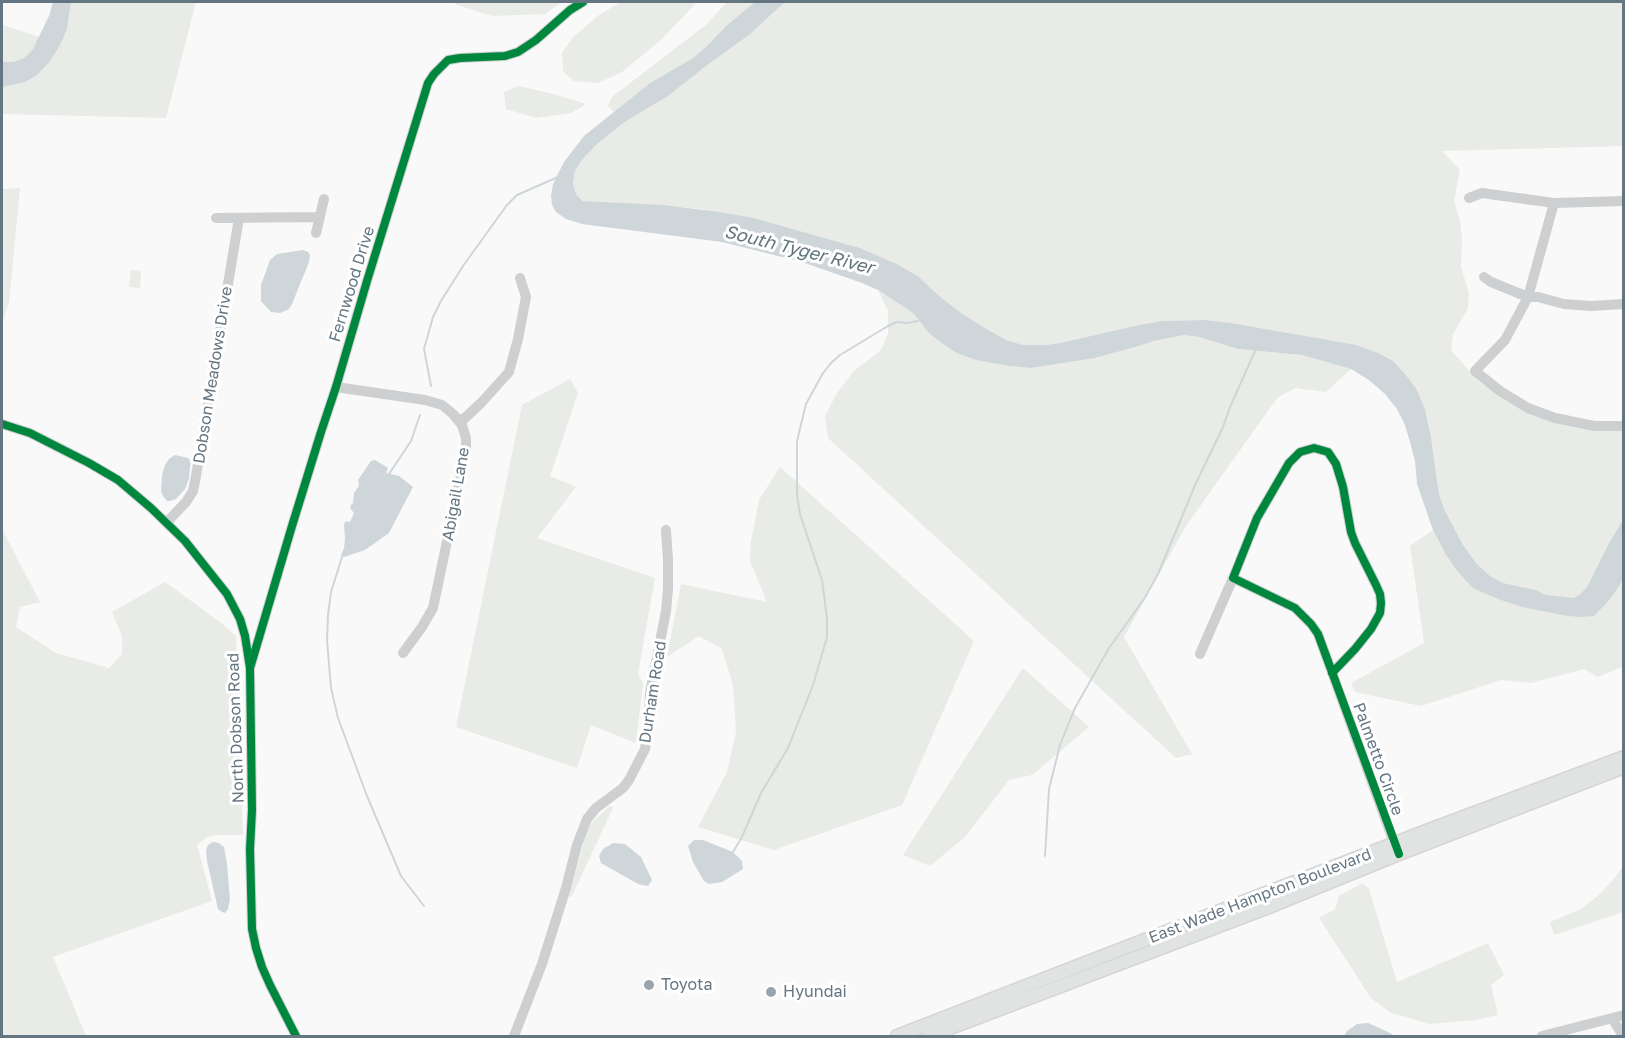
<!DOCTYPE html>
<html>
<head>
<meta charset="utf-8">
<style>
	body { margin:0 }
	#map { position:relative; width:1625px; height:1038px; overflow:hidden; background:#f9f9f9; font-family:"Golos Text",sans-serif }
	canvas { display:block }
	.frame { position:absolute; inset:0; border:3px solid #657683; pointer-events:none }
</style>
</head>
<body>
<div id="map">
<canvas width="1625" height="1038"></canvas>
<div class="frame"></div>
</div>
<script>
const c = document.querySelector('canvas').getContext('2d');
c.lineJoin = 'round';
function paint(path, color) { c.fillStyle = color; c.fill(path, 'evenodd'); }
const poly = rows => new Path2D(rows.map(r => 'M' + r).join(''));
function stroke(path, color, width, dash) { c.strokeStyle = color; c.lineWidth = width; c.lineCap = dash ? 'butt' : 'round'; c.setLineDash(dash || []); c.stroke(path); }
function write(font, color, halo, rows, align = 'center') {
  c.font = font + ' "Golos Text",sans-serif'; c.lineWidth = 6; c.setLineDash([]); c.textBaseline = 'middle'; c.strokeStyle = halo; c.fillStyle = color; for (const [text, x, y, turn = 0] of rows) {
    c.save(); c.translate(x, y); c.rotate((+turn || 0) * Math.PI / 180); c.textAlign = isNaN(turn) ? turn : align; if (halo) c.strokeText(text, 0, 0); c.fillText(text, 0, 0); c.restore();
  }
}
paint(poly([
	[71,2,196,2,166,118,2,114,2,87,25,82,67,29],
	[452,2,562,2,545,14,492,16,457,5],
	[621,2,697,2,661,40,622,72,598,83,574,81,563,71,562,53,573,37,599,15],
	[727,2,755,2,726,26,707,46,693,58,650,83,614,112,608,106,612,97,707,24],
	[785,2,1623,2,1623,146,1442,151,1460,170,1454,201,1460,221,1462,239,1461,267,1469,293,1468,308,1453,334,1451,350,1478,381,1516,406,1558,424,1591,431,1623,431,1623,520,1609,543,1587,587,1579,595,1573,598,1563,598,1546,595,1536,590,1503,583,1490,576,1477,564,1463,545,1444,509,1439,494,1431,437,1425,409,1417,390,1288,333,1231,323,1205,320,1161,321,1139,325,1060,343,1046,345,1023,345,1006,340,985,328,961,313,938,295,919,277,899,265,860,248,754,218,694,208,584,201,576,194,573,183,575,171,582,160,597,144,623,123,668,96,706,66,749,35],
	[2,25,40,37,33,49,24,58,13,62,2,62],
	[519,86,557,95,586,104,571,113,536,118,506,109,504,92],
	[20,188,9,302,2,324,2,189],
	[131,270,141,271,140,288,129,287],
	[878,290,913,313,929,333,940,342,976,360,1009,366,1031,368,1095,358,1139,346,1154,341,1184,335,1199,337,1238,349,1302,355,1351,369,1326,392,1296,388,1278,397,1186,526,1124,637,1192,754,1176,758,828,438,825,416,837,393,854,371,881,350,888,334,888,311],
	[570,379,578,393,550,476,576,487,537,538,655,578,638,673,643,684,636,743,591,725,577,768,456,727,522,405],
	[780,467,974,641,902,805,774,850,698,827,727,772,736,733,733,685,722,649,699,636,667,657,681,584,767,602,750,561,751,541,759,500],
	[2,529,40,602,20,607,16,627,56,653,109,668,122,654,122,636,112,612,165,582,220,622,236,636,243,835,219,835,207,837,197,845,212,901,53,957,86,1036,2,1036],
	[1433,530,1445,553,1568,616,1621,583,1623,577,1623,665,1622,667,1598,677,1584,669,1531,683,1501,680,1421,706,1355,692,1351,683,1424,643,1410,546],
	[1023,668,1089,727,1032,775,1009,780,965,837,930,866,903,855],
	[609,806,612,806,613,808,573,894,571,897,569,896,585,839,591,824],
	[1623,866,1623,912,1554,935,1550,922,1579,910,1599,895,1613,880],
	[1363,883,1369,889,1397,982,1488,943,1504,975,1491,985,1498,1015,1476,1020,1430,1024,1391,1013,1371,998,1319,918,1335,909,1339,896]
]), '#e8ebe6');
paint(poly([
	[53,2,71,2,67,29,60,45,50,61,37,75,25,82,2,87,2,62,13,62,24,58,33,49,49,16],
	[755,2,785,2,749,35,706,66,668,96,623,123,597,144,582,160,575,171,573,183,576,194,583,201,663,205,720,212,754,218,860,248,899,265,919,277,938,295,961,313,985,328,1006,340,1023,345,1046,345,1060,343,1139,325,1161,321,1205,320,1231,323,1288,333,1356,345,1378,353,1393,361,1405,374,1417,390,1425,409,1431,437,1439,494,1444,509,1463,545,1477,564,1490,576,1503,583,1536,590,1546,595,1573,598,1579,595,1587,587,1609,543,1623,520,1624,577,1621,583,1610,599,1594,616,1581,617,1568,616,1522,607,1498,599,1473,588,1458,572,1445,553,1433,530,1417,484,1415,461,1410,442,1405,425,1397,409,1385,394,1369,380,1351,369,1302,355,1238,349,1199,337,1184,335,1154,341,1139,346,1095,358,1031,368,1009,366,976,360,957,353,940,342,929,333,913,313,878,290,862,283,802,262,722,242,582,224,566,219,556,212,552,205,551,196,553,184,564,162,584,136,650,83,693,58,707,46,726,26],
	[303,250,308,252,310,255,309,262,292,304,289,309,280,313,271,312,261,301,261,285,270,260,277,254],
	[175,455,188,458,191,462,190,466,189,479,185,489,176,499,170,501,167,501,163,496,161,491,162,475,165,465,169,459],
	[375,460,388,468,386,473,399,476,413,487,389,533,365,550,344,557,341,555,344,548,345,539,344,524,346,521,350,522,354,513,350,508,351,505,353,503,354,493,359,486,358,480,371,461],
	[694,840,703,840,733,852,742,861,743,869,722,882,709,884,704,881,693,862,688,846],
	[213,842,219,843,224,847,227,864,230,900,228,909,225,913,222,912,218,909,207,861,206,850,208,845],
	[613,843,625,844,641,857,652,880,648,886,638,884,601,863,599,856,603,849],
	[1368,1023,1388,1032,1395,1036,1344,1036,1347,1031,1357,1024]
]), '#ced6d9');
stroke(poly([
	[431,386,424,349,433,317,441,301,463,266,507,205,517,195,558,177],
	[389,474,411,441,420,415],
	[343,554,331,592,328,615,327,640,331,688,338,718,367,796,401,876,424,906],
	[733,852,742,837,761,793,788,748,813,685,827,637,827,619,822,580,800,514,797,495,797,441,806,404,823,373,831,363,840,355,888,326,897,322,907,323,918,321],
	[1045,856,1049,789,1060,745,1068,725,1075,708,1109,648,1144,599,1158,574,1196,483,1223,427,1230,407,1255,351]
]), '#ced6d9', 2);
const major = poly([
	[897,1036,1426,831,1624,757],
	[929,1036,1264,909,1399,854,1624,767]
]);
stroke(major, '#d5d6d7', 15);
stroke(poly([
	[1469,198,1482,193,1554,203,1624,201],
	[1554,203,1528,297,1505,340,1475,371,1500,391,1528,408,1555,418,1594,426,1624,426],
	[216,218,320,217],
	[316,233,324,199],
	[1484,277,1491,282,1528,297,1538,297,1564,304,1591,306,1624,304],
	[336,387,425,400,442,405,453,414,462,425,466,438,466,451,433,608,422,627,403,653],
	[458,420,465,418,482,402,509,372,518,339,526,297,520,278],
	[2,424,30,433,89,463,118,480,151,508,185,541,227,594,240,619,245,636,250,668,252,810,250,849,252,929,256,948,262,967,270,985,296,1036],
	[167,522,186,502,193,491,196,476,239,218],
	[1200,654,1233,578],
	[250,668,292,526,321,432,336,387,367,281,428,83,434,74,448,60,460,58,505,56,518,52,536,40,570,10,583,2],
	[1332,673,1355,649,1371,629,1380,613,1381,603,1380,594,1376,585,1355,543,1351,532,1343,487,1336,464,1328,452,1314,448,1300,452,1289,463,1257,518,1233,578,1295,608,1311,624,1318,634,1397,851],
	[1612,1018,1623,1036],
	[514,1036,542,964,566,888,577,845,587,819,596,808,623,788,629,780,645,749,649,719,650,693,666,611,668,589,668,560,666,530],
	[1542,1036,1624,1015]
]), '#cecfd0', 10);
stroke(major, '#e1e2e2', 12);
stroke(poly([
	[2,424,30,433,89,463,118,480,151,508,185,541,227,594,240,619,245,636,250,668,252,810,250,849,252,929,256,948,262,967,270,985,296,1036],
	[250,668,292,526,321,432,336,387,367,281,428,83,434,74,448,60,460,58,505,56,518,52,536,40,570,10,583,2],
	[1332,673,1355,649,1371,629,1380,613,1381,603,1380,594,1376,585,1355,543,1351,532,1343,487,1336,464,1328,452,1314,448,1300,452,1289,463,1257,518,1233,578,1295,608,1311,624,1318,634,1399,854]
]), '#00873e', 8);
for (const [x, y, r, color] of [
	[649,985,6,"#99a4ac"],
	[771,992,6,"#99a4ac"]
]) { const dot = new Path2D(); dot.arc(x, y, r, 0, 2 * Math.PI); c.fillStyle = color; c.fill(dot); stroke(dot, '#fff', 2); }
write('16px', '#657683', '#fff', [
	["Fernwood Drive",352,284,-73],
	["Dobson Meadows Drive",213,375,-81],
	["Abigail Lane",456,494,-80],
	["Durham Road",653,692,-81],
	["North Dobson Road",236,728,-92],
	["Palmetto Circle",1378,759,70],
	["East Wade Hampton Boulevard",1260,896,-21]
]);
write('16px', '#657683', '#fff', [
	["Toyota",661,985],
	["Hyundai",783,992]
], 'left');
write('italic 18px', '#60757c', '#fff', [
	["South Tyger River",799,250,14]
]);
</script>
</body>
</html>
